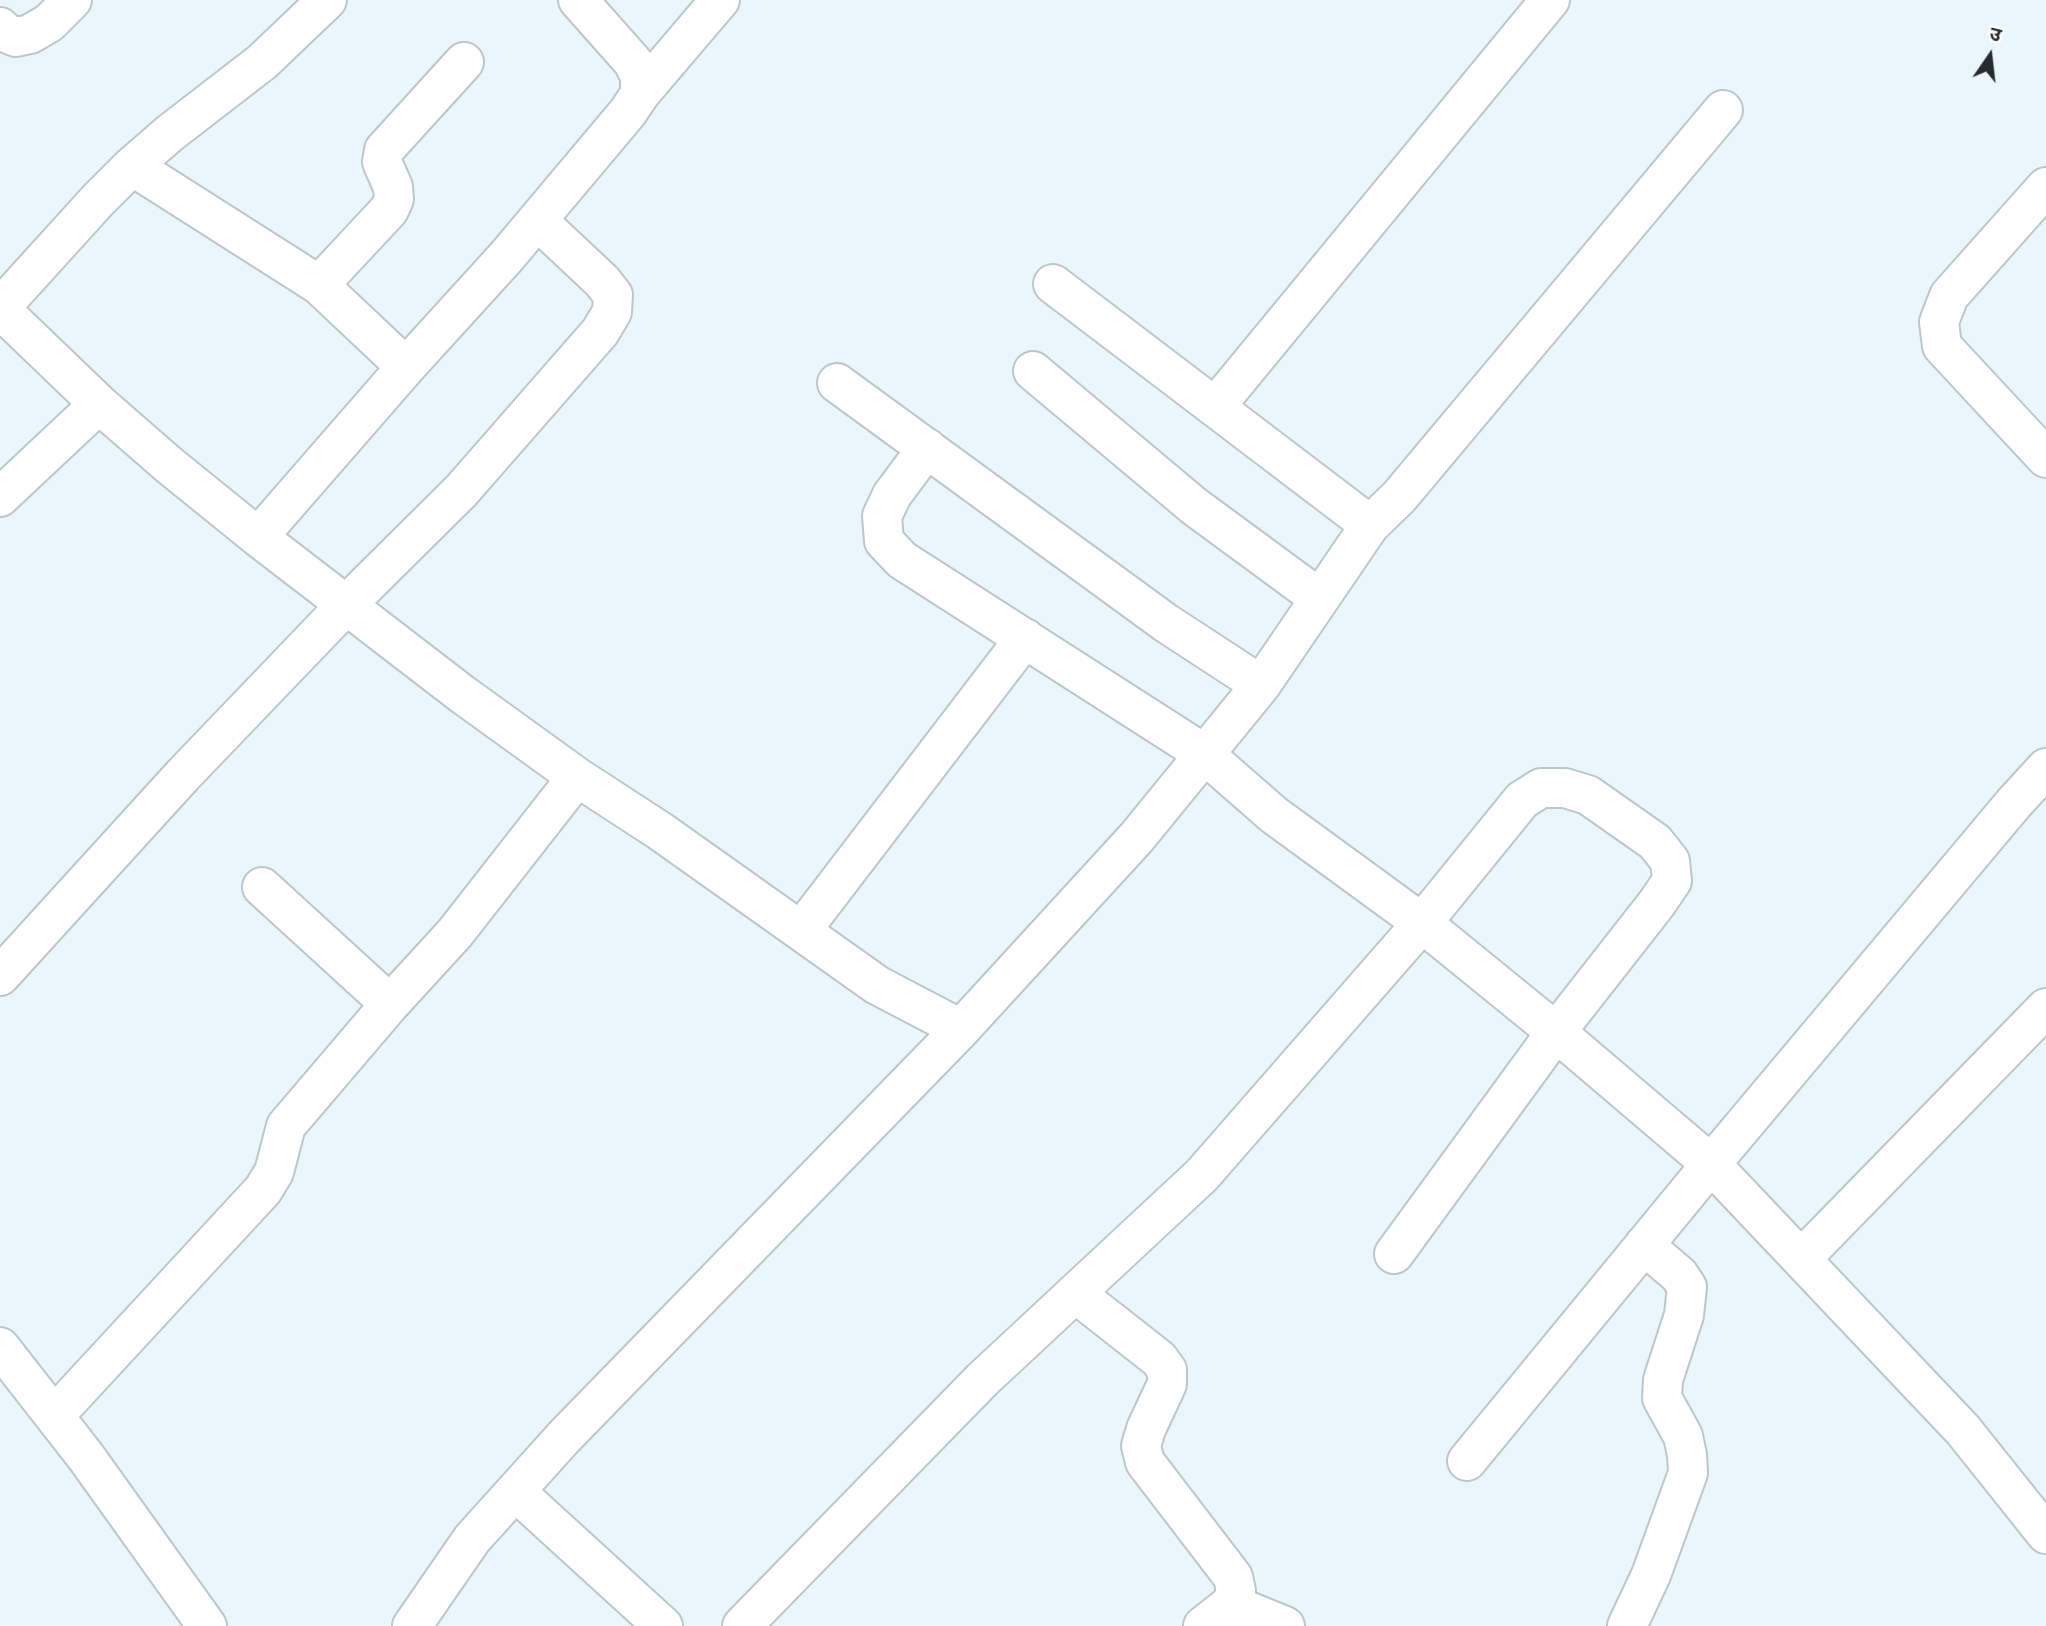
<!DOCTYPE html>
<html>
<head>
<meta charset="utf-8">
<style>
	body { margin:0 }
	#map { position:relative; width:2046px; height:1626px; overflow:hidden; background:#eaf6fc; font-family:"Alegreya Sans","Noto Sans Devanagari",sans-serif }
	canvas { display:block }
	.north { position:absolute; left:1955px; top:21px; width:70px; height:70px; -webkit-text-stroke:5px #fff; paint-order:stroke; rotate:14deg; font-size:19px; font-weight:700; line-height:28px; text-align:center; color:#272b2e }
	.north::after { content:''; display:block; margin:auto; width:24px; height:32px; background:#272b2e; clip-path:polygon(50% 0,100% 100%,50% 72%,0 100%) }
</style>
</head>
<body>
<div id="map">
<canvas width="2046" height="1626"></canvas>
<div class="north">उ</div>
</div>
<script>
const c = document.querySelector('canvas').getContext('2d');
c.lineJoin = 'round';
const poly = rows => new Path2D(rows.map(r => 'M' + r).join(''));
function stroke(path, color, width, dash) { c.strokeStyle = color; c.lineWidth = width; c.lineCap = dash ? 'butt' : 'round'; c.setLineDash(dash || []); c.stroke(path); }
const minor = poly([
	[0,27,6,33,16,37,30,34,49,23,72,0],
	[640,94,720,0],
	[132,166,319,285,406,367],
	[2046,187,1949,296,1939,322,1942,346,2046,458],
	[1053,284,1370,525],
	[319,285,389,210,394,199,393,187,382,162,384,150,464,62],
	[0,308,98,200,132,166,170,133,262,62,327,0],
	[0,309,99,404,169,465,258,537,462,694,577,777,660,831,877,985,961,1029],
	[1033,371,1194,506,1319,598],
	[837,383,1166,623,1261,685],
	[1215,407,1550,0],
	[927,448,892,495,882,516,884,541,902,560,1203,753,1274,815,1422,923,1556,1032,1711,1164,1963,1430,2046,1534],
	[0,497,99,404],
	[258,537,406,367,507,256,628,112,640,94,640,76,633,62,578,0],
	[262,887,390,1004],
	[801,931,1025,638],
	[0,976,183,775,347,604,461,491,600,332,612,312,613,295,602,281,537,220],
	[1801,1259,2046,1008],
	[1075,1293,1159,1359,1167,1370,1167,1384,1146,1429,1141,1446,1145,1462,1233,1577,1236,1591,1231,1604,1203,1626],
	[0,1347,86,1457,207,1626],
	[54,1416,263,1190,274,1172,286,1126,390,1004,455,933,577,777],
	[1467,1461,1711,1164,2014,803,2046,768],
	[516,1492,663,1626],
	[1231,1604,1285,1626],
	[412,1626,472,1539,564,1437,961,1029,1137,837,1261,685,1370,525,1399,497,1723,110],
	[742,1626,982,1380,1202,1175,1422,923,1522,800,1541,788,1565,788,1588,795,1655,842,1670,861,1672,881,1657,903,1556,1032,1394,1254],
	[1627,1626,1651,1575,1688,1473,1687,1455,1683,1436,1662,1398,1663,1380,1684,1315,1687,1287,1679,1275,1644,1245]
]);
stroke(minor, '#bcc7cc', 42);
stroke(minor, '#fff', 38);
</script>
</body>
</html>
